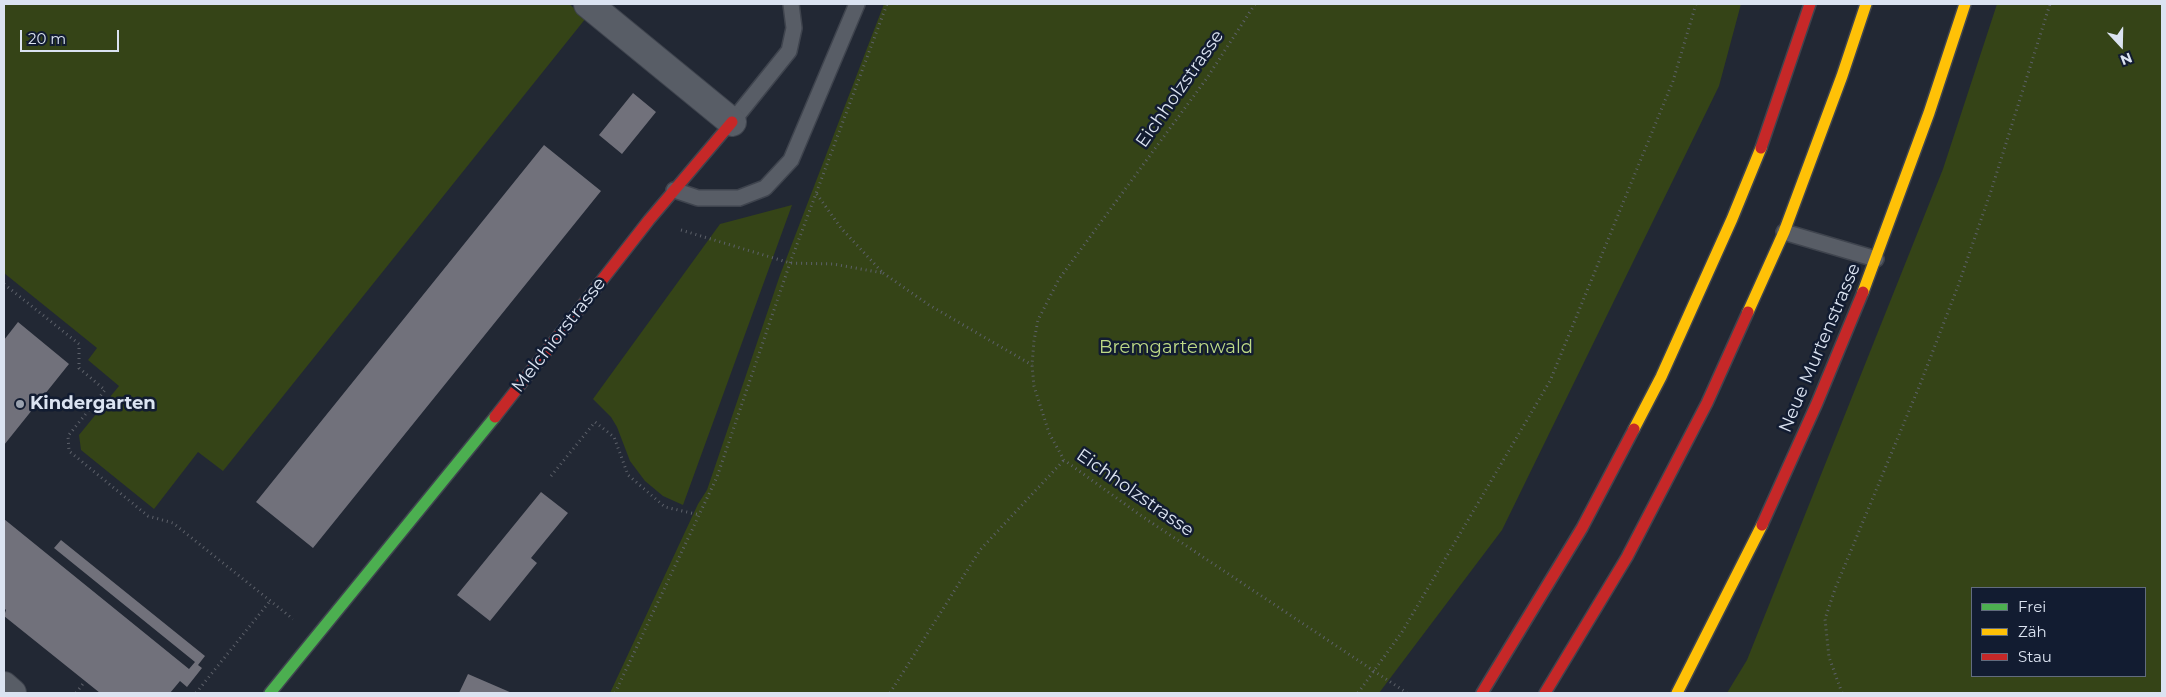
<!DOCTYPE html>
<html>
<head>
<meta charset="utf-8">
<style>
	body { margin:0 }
	#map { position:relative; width:2166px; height:697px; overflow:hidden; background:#222834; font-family:Montserrat,sans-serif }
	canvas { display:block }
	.frame { position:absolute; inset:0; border:5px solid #dbe3f1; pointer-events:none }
	.legend { position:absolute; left:1971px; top:587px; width:175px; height:90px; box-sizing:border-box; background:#121c31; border:1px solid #626c7e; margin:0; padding:6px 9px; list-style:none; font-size:15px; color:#dbe3f1 }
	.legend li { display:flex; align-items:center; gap:10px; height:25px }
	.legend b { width:25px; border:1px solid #626c7e }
	.north { position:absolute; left:2096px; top:20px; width:50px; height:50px; -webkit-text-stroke:4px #121c31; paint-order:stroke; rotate:159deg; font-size:14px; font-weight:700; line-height:20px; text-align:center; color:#dbe3f1 }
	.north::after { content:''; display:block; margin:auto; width:18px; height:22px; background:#dbe3f1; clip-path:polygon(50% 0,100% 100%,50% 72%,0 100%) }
	.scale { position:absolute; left:20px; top:30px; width:99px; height:22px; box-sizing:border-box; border:2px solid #dbe3f1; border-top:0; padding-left:6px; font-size:15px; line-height:18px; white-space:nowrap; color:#dbe3f1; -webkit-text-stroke:4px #121c31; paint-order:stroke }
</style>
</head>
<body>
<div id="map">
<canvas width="2166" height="697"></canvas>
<div class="frame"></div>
<ul class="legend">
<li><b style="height:6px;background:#4caf50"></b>Frei</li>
<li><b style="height:6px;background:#ffc107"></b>Zäh</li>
<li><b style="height:6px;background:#c62828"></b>Stau</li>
</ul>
<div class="north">N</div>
<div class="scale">20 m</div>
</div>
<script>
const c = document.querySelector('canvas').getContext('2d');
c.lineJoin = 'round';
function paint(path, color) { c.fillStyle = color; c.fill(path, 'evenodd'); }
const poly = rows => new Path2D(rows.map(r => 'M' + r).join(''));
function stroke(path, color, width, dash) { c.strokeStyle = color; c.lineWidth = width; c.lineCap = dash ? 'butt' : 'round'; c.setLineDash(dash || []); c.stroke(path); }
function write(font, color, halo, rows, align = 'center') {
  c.font = font + ' Montserrat,sans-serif'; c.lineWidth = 5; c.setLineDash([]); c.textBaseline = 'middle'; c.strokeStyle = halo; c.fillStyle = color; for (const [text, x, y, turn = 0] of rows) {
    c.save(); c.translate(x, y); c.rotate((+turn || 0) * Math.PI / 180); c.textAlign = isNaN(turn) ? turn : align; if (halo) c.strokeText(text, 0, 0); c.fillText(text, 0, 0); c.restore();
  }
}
paint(poly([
	[4,4,569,4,586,18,223,471,198,452,154,509,81,450,79,435,119,386,88,360,97,348,4,273],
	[884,4,1741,4,1719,86,1502,530,1379,693,610,693,698,504,707,490,780,275],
	[1997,4,2162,4,2162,693,1727,693,1747,660,1943,169],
	[1972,588,2145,588,2145,676,1972,676],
	[792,205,683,505,663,496,645,481,630,461,617,427,611,417,593,399,720,224]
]), '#354417');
paint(poly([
	[633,93,656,112,622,154,599,135],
	[544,145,601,191,313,548,256,502],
	[18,322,69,364,4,445,4,340],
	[541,492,568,513,531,558,537,563,490,621,457,595],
	[4,519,189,669,195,662,54,548,61,540,205,656,198,665,202,668,187,687,180,681,170,693,100,693,4,616,6,610,4,608],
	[468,674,512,693,459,693]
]), '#71717b');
const lane = poly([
	[732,122,789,51,794,28,791,4],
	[674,190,698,198,739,198,765,188,791,160,857,4],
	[1784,232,1876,259]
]);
const street = poly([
	[588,4,732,122],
	[4,686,12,693]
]);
const fast = poly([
	[270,693,495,417]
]);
const slow = poly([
	[1863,292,1929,113,1965,4],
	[1748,312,1784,232,1842,76,1866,4],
	[1634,429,1661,377,1732,219,1761,148],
	[1677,693,1762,525]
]);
const jam = poly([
	[1761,148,1810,4],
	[495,417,649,220,732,122],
	[1762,525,1817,403,1863,292],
	[1482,693,1582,528,1634,429],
	[1545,693,1627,557,1707,403,1748,312]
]);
stroke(lane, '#3f444e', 18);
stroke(street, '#3f444e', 30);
stroke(fast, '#3f444e', 14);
stroke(slow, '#3f444e', 14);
stroke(jam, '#3f444e', 14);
stroke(poly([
	[1255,4,1207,78,1059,279,1038,320,1034,341,1032,365,1034,386,1049,433,1064,460,1140,515,1407,693],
	[681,230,790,263,833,264,883,273,841,228,816,193],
	[883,273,929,305,1032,365],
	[4,284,79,344,79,368,105,390,68,436,69,451,148,516,173,523,293,619],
	[551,476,595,422,614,437,628,475,665,507,700,515],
	[76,693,85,681],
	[196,693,270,601],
	[615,693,717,477,790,263,887,4],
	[890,693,980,550,1064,460],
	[1358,693,1402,632,1550,381,1673,81,1696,4],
	[1842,693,1829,657,1825,619,1835,589,1921,382,1958,286,1991,191,2050,4]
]), '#5d616a', 3, [1, 4]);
stroke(lane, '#585d66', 15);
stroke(street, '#585d66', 28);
stroke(fast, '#4caf50', 11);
stroke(slow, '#ffc107', 11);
stroke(jam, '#c62828', 11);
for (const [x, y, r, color] of [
	[20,404,5,"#9aa2af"]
]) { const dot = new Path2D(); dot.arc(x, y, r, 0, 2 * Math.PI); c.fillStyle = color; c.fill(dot); stroke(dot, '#121c31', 2); }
write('18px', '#dbe3f1', '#121c31', [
	["Eichholzstrasse",1180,89,-55],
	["Melchiorstrasse",559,335,-52],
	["Neue Murtenstrasse",1820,348,-67],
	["Eichholzstrasse",1135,493,35]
]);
write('18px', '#beda86', '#121c31', [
	["Bremgartenwald",1176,348]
]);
write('bold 18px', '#dbe3f1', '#121c31', [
	["Kindergarten",30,404]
], 'left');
</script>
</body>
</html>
